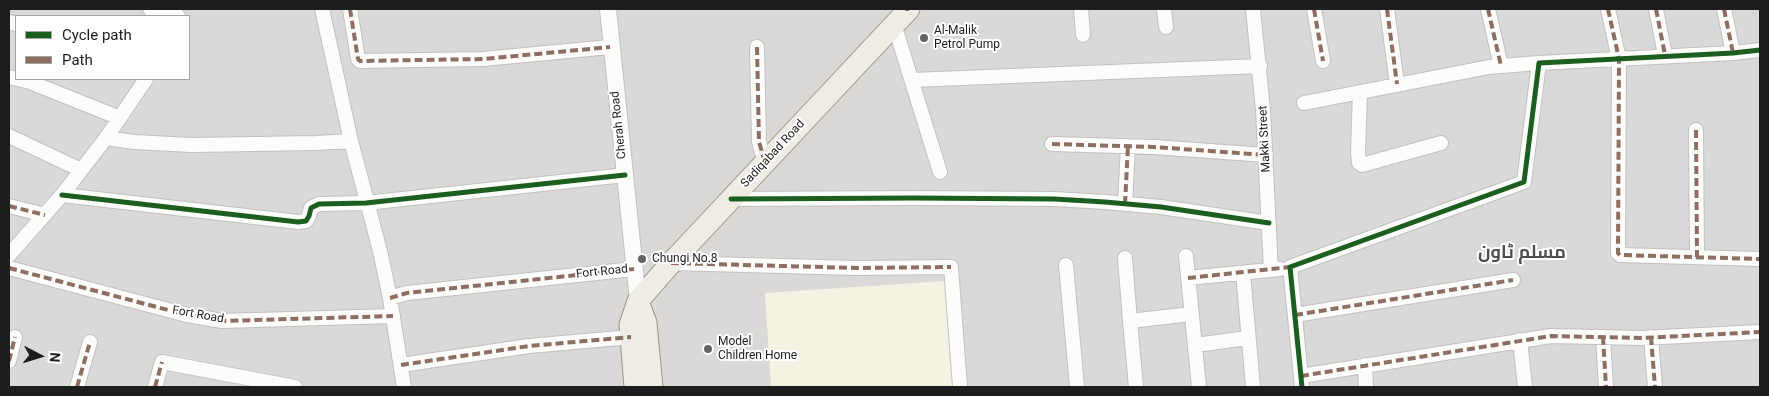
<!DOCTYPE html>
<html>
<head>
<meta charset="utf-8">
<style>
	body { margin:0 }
	#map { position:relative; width:1769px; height:396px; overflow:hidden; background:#ebe9e6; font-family:Roboto,sans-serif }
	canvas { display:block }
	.frame { position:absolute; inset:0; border:10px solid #1d1d1d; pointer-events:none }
	.legend { position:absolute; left:15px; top:15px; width:175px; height:65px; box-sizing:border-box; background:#fff; border:1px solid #a5a5a5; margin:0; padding:6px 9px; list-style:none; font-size:15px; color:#1d1d1d }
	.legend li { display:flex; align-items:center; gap:10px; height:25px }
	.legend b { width:25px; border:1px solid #a5a5a5 }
	.north { position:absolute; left:15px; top:331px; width:50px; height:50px; -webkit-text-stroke:4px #fff; paint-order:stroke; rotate:95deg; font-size:14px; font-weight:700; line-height:20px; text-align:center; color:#1d1d1d }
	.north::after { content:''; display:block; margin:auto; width:18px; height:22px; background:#1d1d1d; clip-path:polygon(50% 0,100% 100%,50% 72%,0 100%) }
</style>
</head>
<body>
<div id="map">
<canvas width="1769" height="396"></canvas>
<div class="frame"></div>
<ul class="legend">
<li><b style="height:6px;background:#1b5e20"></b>Cycle path</li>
<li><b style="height:6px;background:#8d6e63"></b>Path</li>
</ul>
<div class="north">N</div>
</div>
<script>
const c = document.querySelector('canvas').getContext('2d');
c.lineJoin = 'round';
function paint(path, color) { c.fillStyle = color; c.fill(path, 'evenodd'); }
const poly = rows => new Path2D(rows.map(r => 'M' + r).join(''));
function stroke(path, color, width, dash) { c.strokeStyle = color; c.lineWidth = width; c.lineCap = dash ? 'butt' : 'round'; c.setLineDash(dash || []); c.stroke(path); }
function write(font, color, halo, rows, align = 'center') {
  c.font = font + ' Roboto,Cairo,sans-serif'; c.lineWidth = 4; c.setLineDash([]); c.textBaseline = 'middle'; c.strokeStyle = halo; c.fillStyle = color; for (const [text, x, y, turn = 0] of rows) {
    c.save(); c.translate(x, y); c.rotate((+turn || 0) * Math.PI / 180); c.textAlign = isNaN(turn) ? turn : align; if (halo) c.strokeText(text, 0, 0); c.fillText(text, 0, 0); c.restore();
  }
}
paint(poly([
	[9,9,1760,9,1760,387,9,387],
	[16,16,189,16,189,79,16,79]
]), '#dad9d7');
paint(poly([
	[945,281,956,387,771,387,765,293]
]), '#f4f2e2');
const minor = poly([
	[150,9,178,16],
	[322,9,351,141,380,251,390,298,404,387],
	[350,9,358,59,360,61,483,59,610,47],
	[1081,9,1083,35],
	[1164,9,1166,27],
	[1253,9,1263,110,1271,270],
	[1314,9,1323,61],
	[1387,9,1397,84],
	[1488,9,1501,66],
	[1608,9,1619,59,1618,253,1620,255,1760,259],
	[1656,9,1665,55],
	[1724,9,1733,53],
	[9,22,16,24],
	[894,24,940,172],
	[757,47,759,142,765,162],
	[9,77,30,82,120,118],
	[912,80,1260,66],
	[1360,92,1358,152,1359,163,1362,165,1441,143],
	[1304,103,1489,67,1539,63],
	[1696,130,1697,257],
	[9,136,81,170],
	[106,138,134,142,191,145,316,143,351,141],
	[1052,144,1154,147,1266,155],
	[62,195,298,222,306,221,309,216,311,208,319,204,366,203,625,175],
	[731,199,914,198,1054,199,1105,202,1161,207,1269,223],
	[1125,204,1128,146],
	[9,206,45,215],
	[9,255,62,195,106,138,146,79],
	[1186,256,1199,387],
	[1125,258,1130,321],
	[671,263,857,268,951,267,960,387],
	[1066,265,1077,387],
	[9,268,187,315,222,321,393,316],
	[1243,273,1253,387],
	[1188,278,1280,269],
	[390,298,407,293,634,269],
	[1295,315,1513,280],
	[1603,337,1606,387],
	[1651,337,1655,387],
	[1520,340,1525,387],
	[1195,345,1248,338],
	[9,361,15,337],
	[401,365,529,346,631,337],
	[1365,365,1366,387],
	[1301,376,1551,336,1642,338,1760,332],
	[77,387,90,342],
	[155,387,162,362,295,387],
	[1136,387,1130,321,1191,314],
	[1302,387,1290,267,1524,182,1539,63,1733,53,1760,50]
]);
const tertiary = poly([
	[608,9,638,301]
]);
const primary = poly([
	[638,301,646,323,652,387],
	[635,387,630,325,638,301,671,263,909,9]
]);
stroke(minor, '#c2c1c0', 16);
stroke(tertiary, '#c2c1c0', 18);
stroke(primary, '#9f9585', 23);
stroke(minor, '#fcfcfb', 14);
stroke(tertiary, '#fcfcfb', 16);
stroke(primary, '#efebe5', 21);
stroke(poly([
	[350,9,358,59,360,61,483,59,610,47],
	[907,9,907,11],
	[1314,9,1323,61],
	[1387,9,1397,84],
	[1488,9,1501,66],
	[1608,9,1619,59,1618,253,1620,255,1760,259],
	[1656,9,1665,55],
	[1724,9,1733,53],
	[757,47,759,142,765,162],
	[1696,130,1697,257],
	[1052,144,1154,147,1266,155],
	[1125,204,1128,146],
	[9,206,45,215],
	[671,263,857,268,951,267],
	[9,268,187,315,222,321,393,316],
	[1188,278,1290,267],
	[390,298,407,293,634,269],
	[1295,315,1513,280],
	[1603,337,1606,387],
	[1651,337,1655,387],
	[9,361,15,337],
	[401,365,529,346,631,337],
	[1301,376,1551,336,1642,338,1760,332],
	[77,387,90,342],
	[155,387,162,362]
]), '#8d6e63', 4, [8, 4]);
stroke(poly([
	[62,195,298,222,306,221,309,216,311,208,319,204,366,203,625,175],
	[731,199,914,198,1054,199,1105,202,1161,207,1269,223],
	[1302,387,1290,267,1524,182,1539,63,1733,53,1760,50]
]), '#1b5e20', 5);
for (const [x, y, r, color] of [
	[924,38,5,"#656463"],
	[642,259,5,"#656463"],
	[708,349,5,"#656463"]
]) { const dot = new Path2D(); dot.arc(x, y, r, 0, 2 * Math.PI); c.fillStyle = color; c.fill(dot); stroke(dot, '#fff', 2); }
write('12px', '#1d1d1d', '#fff', [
	["Al-Malik",934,31],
	["Petrol Pump",934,45],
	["Chungi No.8",652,259],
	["Model",718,342],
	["Children Home",718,356]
], 'left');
write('12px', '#1d1d1d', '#fff', [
	["Cherah Road",619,125,-96],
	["Makki Street",1265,139,-93],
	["Sadiqabad Road",773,154,-47],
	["Fort Road",602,272,-6],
	["Fort Road",198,315,10]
]);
write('bold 18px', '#505050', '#fff', [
	["مسلم ٹاون",1522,253]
]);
</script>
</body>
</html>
